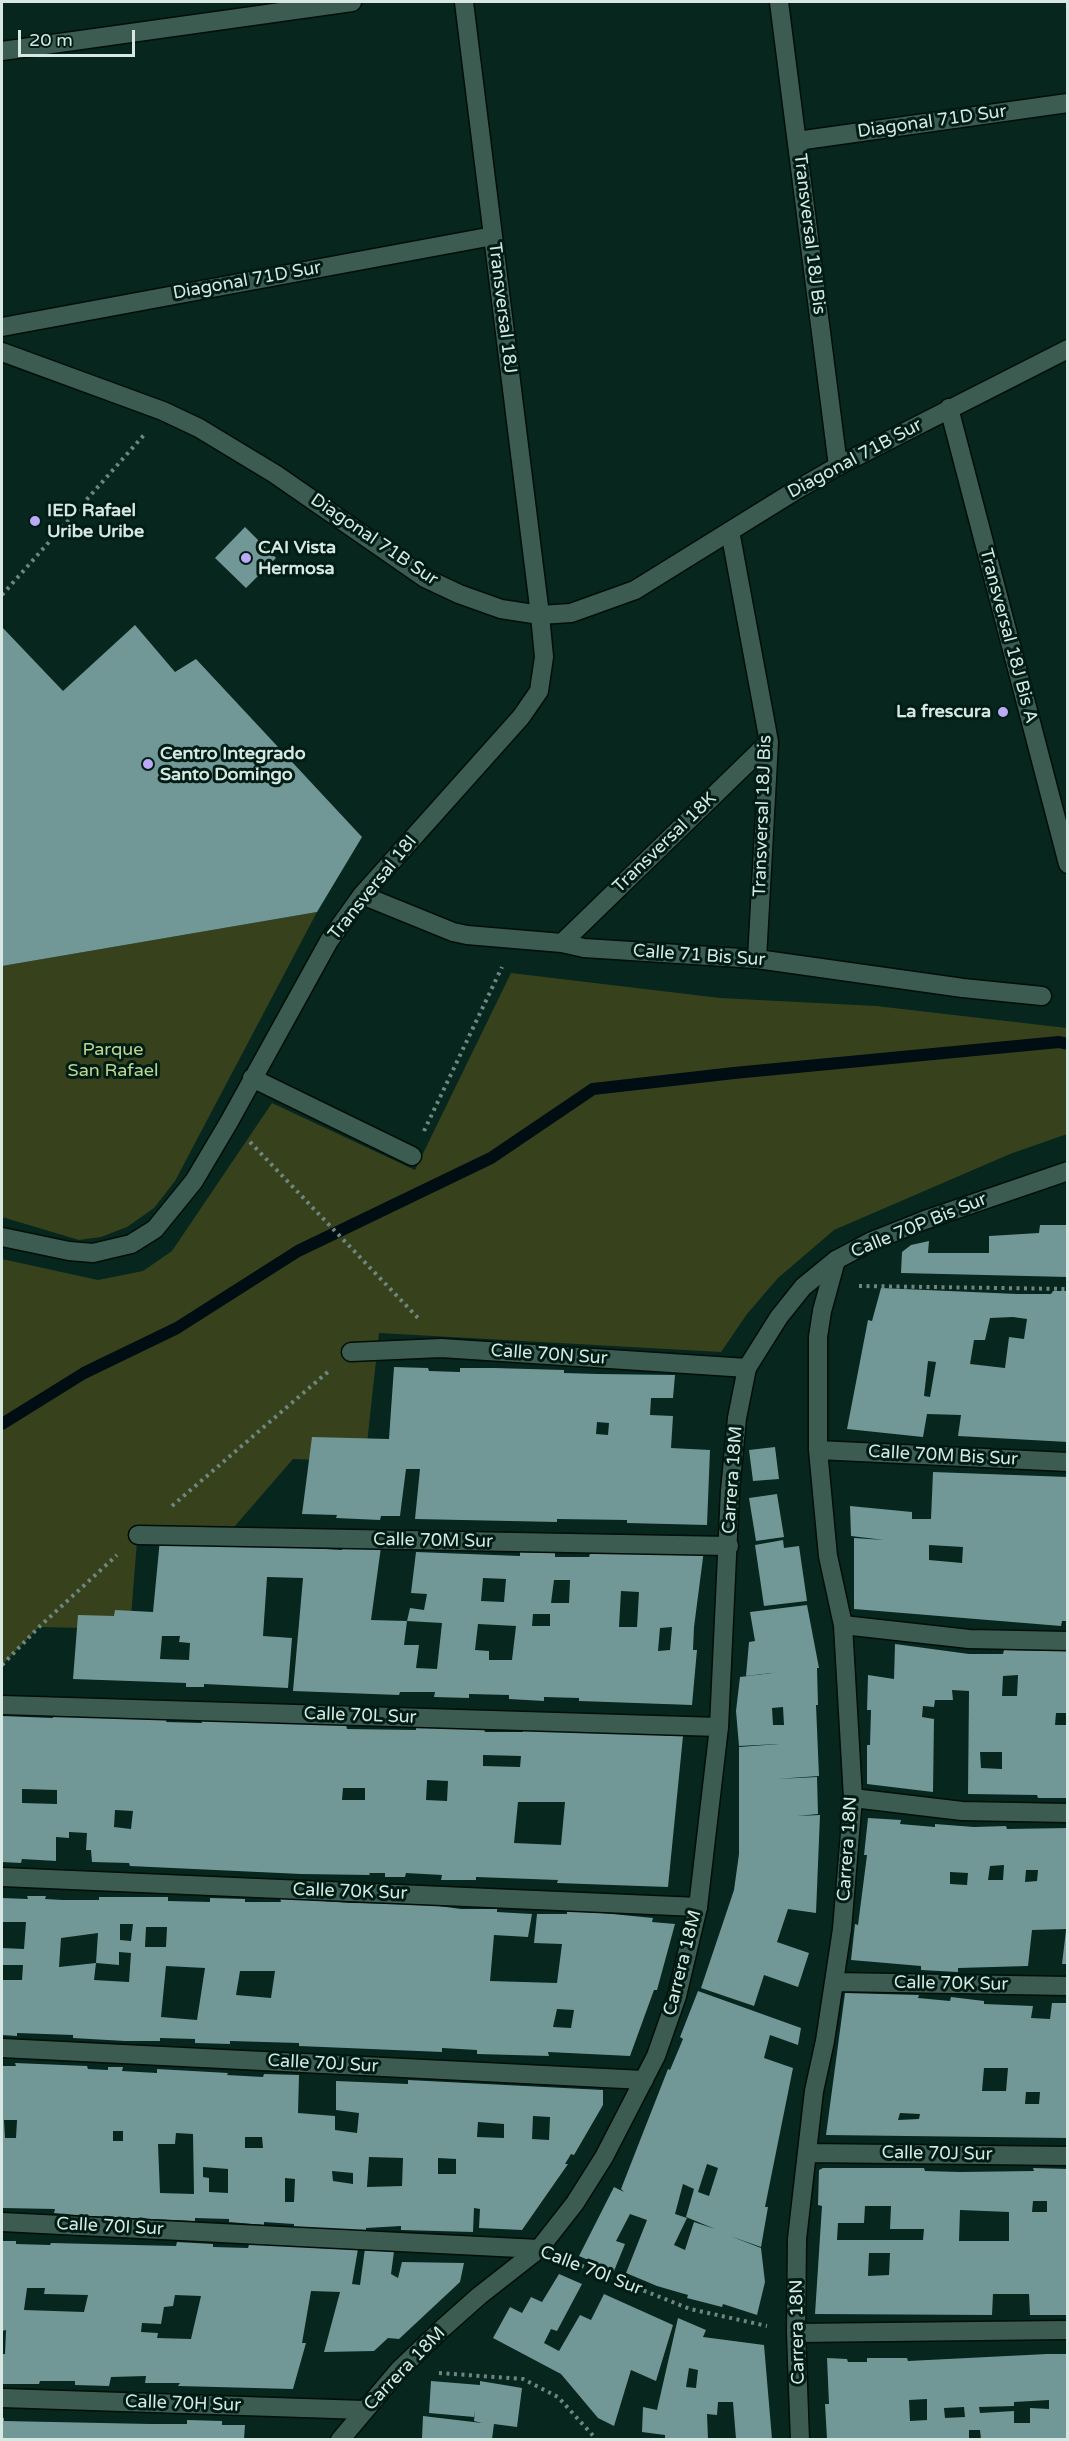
<!DOCTYPE html>
<html>
<head>
<meta charset="utf-8">
<style>
	body { margin:0 }
	#map { position:relative; width:1069px; height:2441px; overflow:hidden; background:#06261e; font-family:"Varela Round",sans-serif }
	canvas { display:block }
	.frame { position:absolute; inset:0; border:3px solid #d6e8e1; pointer-events:none }
	.scale { position:absolute; left:18px; top:30px; width:117px; height:27px; box-sizing:border-box; border:3px solid #d6e8e1; border-top:0; padding-left:8px; font-size:18px; line-height:21px; white-space:nowrap; color:#d6e8e1; -webkit-text-stroke:4px #001d15; paint-order:stroke }
</style>
</head>
<body>
<div id="map">
<canvas width="1069" height="2441"></canvas>
<div class="frame"></div>
<div class="scale">20 m</div>
</div>
<script>
const c = document.querySelector('canvas').getContext('2d');
c.lineJoin = 'round';
function paint(path, color) { c.fillStyle = color; c.fill(path, 'evenodd'); }
const poly = rows => new Path2D(rows.map(r => 'M' + r).join(''));
function stroke(path, color, width, dash) { c.strokeStyle = color; c.lineWidth = width; c.lineCap = dash ? 'butt' : 'round'; c.setLineDash(dash || []); c.stroke(path); }
function write(font, color, halo, rows, align = 'center') {
  c.font = font + ' "Varela Round",sans-serif'; c.lineWidth = 6; c.setLineDash([]); c.textBaseline = 'middle'; c.strokeStyle = halo; c.fillStyle = color; for (const [text, x, y, turn = 0] of rows) {
    c.save(); c.translate(x, y); c.rotate((+turn || 0) * Math.PI / 180); c.textAlign = isNaN(turn) ? turn : align; if (halo) c.strokeText(text, 0, 0); c.fillText(text, 0, 0); c.restore();
  }
}
paint(poly([
	[317,912,175,1181,154,1208,127,1227,101,1237,79,1240,2,1217,2,966],
	[511,973,720,998,876,1006,1067,1028,1067,1134,1010,1154,834,1230,778,1278,747,1314,721,1352,379,1333,365,1462,293,1459,228,1534,138,1529,130,1629,39,1627,2,1665,2,1259,98,1280,143,1271,172,1251,272,1103,415,1170]
]), '#37421d');
stroke(poly([
	[2,1424,84,1373,177,1328,298,1251,491,1158,593,1089,734,1073,1059,1042,1068,1044]
]), '#000d13', 12);
paint(poly([
	[245,527,276,558,246,588,215,558],
	[135,625,175,672,196,659,362,837,317,912,2,966,2,627,63,691],
	[1040,1225,1068,1225,1068,1277,901,1273,902,1252,911,1245,929,1241,928,1253,989,1253,989,1236,1039,1233],
	[881,1288,1017,1294,1051,1294,1053,1291,1068,1291,1068,1442,958,1436,961,1415,927,1414,923,1437,847,1429,868,1320,872,1321],
	[1013,1317,1027,1319,1024,1339,1009,1337,1005,1368,970,1364,974,1340,985,1340,990,1318],
	[928,1361,936,1362,930,1397,924,1396],
	[394,1367,428,1368,429,1371,460,1372,460,1368,494,1368,564,1370,564,1373,598,1374,675,1375,673,1398,651,1398,650,1415,673,1416,671,1448,710,1450,707,1525,627,1523,627,1520,557,1519,557,1522,415,1519,420,1469,406,1469,400,1516,381,1516,380,1520,336,1518,337,1515,302,1514,312,1437,389,1439],
	[597,1422,609,1423,608,1435,596,1434],
	[775,1447,779,1479,753,1481,749,1450],
	[933,1472,1068,1477,1068,1621,1062,1621,1061,1626,854,1609,854,1538,884,1540,851,1536,850,1506,912,1512,912,1519,931,1519],
	[929,1545,963,1547,962,1563,929,1560],
	[777,1494,784,1537,756,1541,749,1498],
	[160,1539,342,1550,343,1545,381,1547,371,1620,407,1621,410,1608,424,1610,427,1594,411,1593,416,1552,520,1556,520,1552,555,1553,555,1557,589,1557,590,1554,704,1550,694,1627,693,1650,697,1650,692,1705,579,1701,579,1698,544,1697,544,1701,509,1699,509,1695,469,1694,469,1698,434,1697,435,1692,400,1692,399,1695,293,1691,303,1578,267,1577,263,1636,292,1638,288,1688,204,1684,204,1687,186,1687,186,1683,73,1679,78,1615,114,1616,115,1610,153,1612],
	[483,1578,506,1579,504,1602,481,1601],
	[554,1580,570,1580,569,1603,551,1603],
	[621,1591,639,1592,637,1627,619,1627],
	[533,1614,550,1614,550,1626,532,1626],
	[407,1621,442,1623,437,1669,416,1668,419,1645,404,1645],
	[478,1624,516,1626,512,1660,489,1660,489,1651,475,1650],
	[672,1627,670,1650,658,1651,660,1628],
	[162,1636,180,1636,179,1642,190,1643,189,1660,160,1659],
	[783,1540,784,1548,799,1546,807,1601,764,1606,755,1545],
	[807,1605,819,1668,817,1668,818,1705,816,1705,819,1776,777,1779,817,1777,818,1814,797,1816,820,1815,816,1913,788,1909,777,1942,809,1953,798,1987,764,1975,754,2006,701,1988,734,1890,739,1854,739,1747,779,1744,739,1746,736,1711,740,1677,780,1672,746,1676,749,1642,755,1641,750,1612],
	[783,1707,784,1725,773,1725,772,1708],
	[895,1644,969,1654,1003,1654,1004,1650,1068,1651,1068,1713,1056,1713,1055,1725,1068,1725,1068,1798,1038,1798,1037,1795,968,1794,969,1691,952,1690,953,1700,935,1700,934,1707,923,1706,922,1717,934,1719,933,1792,867,1784,867,1745,870,1745,871,1710,867,1710,868,1675,894,1679],
	[1018,1675,1017,1696,1002,1696,1003,1676],
	[980,1752,1002,1752,1002,1769,981,1768],
	[53,1715,167,1719,166,1722,202,1723,201,1720,346,1725,347,1729,416,1730,416,1727,484,1729,485,1732,523,1732,522,1728,683,1736,668,1887,557,1883,558,1880,476,1877,476,1880,441,1880,442,1875,406,1873,405,1877,385,1877,385,1873,369,1873,370,1875,301,1874,130,1866,129,1863,92,1862,91,1850,86,1850,87,1833,69,1832,69,1838,56,1837,56,1861,22,1859,21,1863,2,1862,2,1716,53,1718],
	[483,1755,521,1756,520,1767,483,1766],
	[427,1780,448,1781,447,1801,426,1800],
	[343,1788,365,1788,365,1800,342,1800],
	[22,1789,57,1790,57,1804,22,1803],
	[518,1802,565,1802,561,1845,514,1843],
	[115,1810,133,1811,131,1829,114,1827],
	[868,1818,901,1820,900,1824,935,1827,935,1824,974,1827,1006,1826,1007,1829,1068,1828,1068,1929,1032,1930,1028,1966,958,1968,958,1972,921,1970,921,1966,851,1960,855,1924,858,1925,867,1855,864,1855],
	[1004,1865,1003,1880,988,1880,990,1866],
	[1026,1870,1038,1870,1037,1881,1025,1882],
	[950,1872,968,1873,967,1885,950,1884],
	[27,1896,46,1896,45,1899,63,1900,99,1900,99,1897,168,1897,168,1901,210,1902,210,1898,245,1899,245,1902,281,1902,280,1898,351,1903,424,1904,461,1909,497,1909,497,1912,532,1914,528,1937,494,1935,490,1981,557,1983,562,1944,534,1943,537,1914,567,1914,567,1911,602,1913,653,1918,652,1922,675,1924,657,1990,654,1990,630,2056,548,2052,549,2056,477,2054,477,2050,442,2048,442,2052,299,2046,299,2043,230,2041,230,2044,195,2043,195,2039,160,2038,160,2041,125,2041,73,2038,73,2035,17,2033,17,2036,2,2035,2,1980,22,1980,23,1965,2,1965,2,1948,24,1949,26,1922,2,1922,2,1898,28,1899],
	[120,1924,133,1924,131,1941,120,1940],
	[146,1927,167,1927,166,1947,145,1947],
	[98,1933,96,1963,119,1965,119,1952,131,1953,129,1982,94,1980,96,1963,59,1967,61,1938],
	[166,1966,205,1968,197,2020,161,2017],
	[240,1971,275,1971,271,1998,236,1995],
	[557,2009,574,2010,571,2028,553,2027],
	[1066,1930,1068,1964,1062,1964],
	[698,1991,801,2028,798,2045,770,2035,764,2058,793,2068,765,2207,768,2207,761,2247,730,2236,761,2248,765,2282,757,2315,723,2304,722,2307,687,2298,688,2295,657,2286,626,2273,647,2220,630,2214,616,2241,625,2244,614,2271,579,2256,614,2187,624,2192,621,2189,668,2069,670,2070,683,2039,680,2037],
	[707,2164,718,2168,709,2196,698,2192],
	[683,2184,694,2189,686,2217,715,2229,694,2222,685,2250,674,2245,687,2218,675,2214],
	[845,1993,919,1995,918,1998,950,2001,951,1997,984,2001,984,2004,1033,2006,1031,2018,1050,2019,1052,2003,1068,2003,1068,2138,826,2135],
	[984,2068,1008,2068,1006,2091,982,2091],
	[1026,2092,1040,2092,1039,2104,1025,2104],
	[900,2113,920,2114,919,2119,898,2120],
	[15,2063,87,2066,88,2069,108,2070,108,2067,123,2067,122,2071,157,2073,157,2069,228,2073,227,2075,263,2077,264,2074,299,2075,298,2113,335,2116,335,2130,357,2133,359,2113,336,2110,336,2081,408,2084,408,2080,603,2090,603,2105,574,2155,571,2154,565,2164,568,2164,522,2230,479,2228,480,2209,474,2208,473,2232,401,2230,401,2226,366,2228,366,2232,294,2227,294,2224,264,2222,264,2225,229,2222,229,2219,195,2218,195,2221,88,2216,54,2213,55,2209,2,2208,2,2066,16,2066],
	[533,2116,550,2117,549,2140,532,2139],
	[4,2120,17,2120,16,2138,5,2138],
	[478,2122,504,2124,504,2138,477,2137],
	[113,2131,123,2131,123,2141,113,2141],
	[176,2133,193,2134,194,2194,160,2193,158,2144,175,2144],
	[245,2137,262,2137,263,2148,245,2148],
	[369,2157,403,2158,402,2186,367,2187],
	[438,2158,456,2159,456,2174,438,2174],
	[203,2167,228,2169,228,2193,209,2192,209,2178,203,2177],
	[332,2171,353,2173,353,2184,333,2181],
	[285,2178,295,2179,294,2202,285,2202],
	[823,2168,924,2168,925,2171,960,2172,1034,2171,1033,2168,1068,2169,1067,2315,1030,2315,1029,2294,993,2294,992,2315,815,2314,822,2206,818,2205,819,2170],
	[1033,2201,1047,2201,1047,2212,1032,2212],
	[865,2206,891,2206,890,2229,924,2229,923,2240,837,2240,838,2223,864,2223],
	[960,2210,1009,2212,1009,2241,959,2241],
	[869,2253,890,2253,889,2275,868,2276],
	[2,2241,16,2241,16,2244,50,2245,51,2243,176,2246,177,2242,213,2244,213,2247,248,2248,249,2245,318,2244,317,2248,358,2249,352,2284,360,2285,366,2241,395,2244,391,2274,398,2278,402,2262,464,2263,460,2282,399,2339,388,2338,374,2351,324,2352,340,2292,311,2291,302,2343,306,2343,293,2389,178,2386,180,2383,145,2383,146,2376,111,2377,109,2386,75,2385,75,2381,40,2381,39,2384,2,2384,2,2354,5,2354,6,2330,2,2331],
	[27,2288,45,2288,44,2294,88,2295,84,2312,24,2310],
	[175,2295,201,2296,191,2339,157,2338,158,2333,141,2332,142,2323,161,2324,164,2307,173,2306],
	[559,2274,582,2284,557,2331,551,2329,544,2343,559,2351,580,2315,591,2320,604,2294,673,2325,656,2381,631,2370,614,2426,598,2418,561,2374,493,2338,510,2307,522,2313,531,2297,542,2302],
	[678,2318,706,2330,703,2337,764,2345,772,2439,736,2439,733,2402,718,2402,717,2415,707,2414,708,2439,665,2439,665,2435,642,2432,643,2407,657,2410],
	[689,2368,698,2370,696,2388,686,2387],
	[1047,2354,1068,2354,1068,2439,981,2439,980,2430,969,2430,969,2439,827,2439,825,2404,829,2404,827,2358,847,2359,848,2362,867,2362,867,2358,907,2358,908,2361],
	[927,2399,927,2420,910,2421,909,2400],
	[1049,2400,1049,2409,1030,2408,1030,2423,1014,2423,1014,2411,980,2413,979,2407,1014,2406,1014,2402],
	[964,2407,965,2417,945,2418,944,2408],
	[431,2381,480,2385,480,2381,522,2388,517,2427,494,2424,492,2439,422,2439,423,2416,482,2423,474,2421,475,2409,474,2417,429,2413],
	[2,2418,4,2418,4,2421,151,2424,187,2424,187,2420,222,2421,222,2425,245,2425,244,2439,2,2439]
]), '#729797');
const minor = poly([
	[779,2,838,466],
	[2,51,352,2],
	[797,141,1068,103],
	[2,327,493,236],
	[730,531,769,742,757,959],
	[362,895,453,932,467,935,562,943,584,948,757,959,963,988,1042,996],
	[562,943,769,742],
	[252,1078,412,1156],
	[2,1237,69,1251,93,1253,131,1244,155,1229,194,1181,229,1122,329,941,362,895,521,717,539,691,544,657,540,615,464,2],
	[351,1352,441,1348,747,1368],
	[818,1450,1068,1462],
	[138,1535,729,1546],
	[843,1625,969,1639,1068,1641],
	[2,1705,719,1727],
	[853,1798,962,1811,1068,1813],
	[2,1877,698,1907],
	[834,1982,1068,1986],
	[2,2048,644,2080],
	[807,2153,1068,2156],
	[2,2222,539,2249],
	[796,2333,1068,2330],
	[2,2398,364,2410],
	[800,2440,796,2333,797,2239,814,2091,825,2041,842,1929,853,1798,843,1625,828,1556,818,1450,818,1337,822,1311,836,1260]
]);
const tertiary = poly([
	[2,352,163,411,199,428,275,474,425,578,459,594,501,609,540,615,571,613,635,590,793,492,838,466,1068,349],
	[949,408,1068,864],
	[340,2440,399,2370,443,2328,479,2296,539,2249,575,2203,604,2157,656,2056,677,1996,698,1907,719,1727,730,1491,737,1418,747,1368,779,1317,803,1287,836,1260,872,1241,925,1220,1068,1171]
]);
stroke(minor, '#000e08', 21);
stroke(tertiary, '#000e08', 21);
stroke(poly([
	[2,595,144,435],
	[424,1131,502,967],
	[250,1142,419,1319],
	[859,1286,1068,1289],
	[172,1506,330,1370],
	[2,1665,39,1627,117,1555],
	[567,2260,690,2309,767,2326],
	[439,2373,523,2379,558,2397,597,2440]
]), '#6e8780', 4, [3, 4.5]);
stroke(minor, '#3c5c52', 18);
stroke(tertiary, '#3c5c52', 18);
for (const [x, y, r, color] of [
	[35,521,6,"#bbaaf6"],
	[246,558,6,"#bbaaf6"],
	[1003,712,6,"#bbaaf6"],
	[148,764,6,"#bbaaf6"]
]) { const dot = new Path2D(); dot.arc(x, y, r, 0, 2 * Math.PI); c.fillStyle = color; c.fill(dot); stroke(dot, '#001d15', 2); }
write('18px', '#d6e8e1', '#001d15', [
	["Diagonal 71D Sur",932,122,-8],
	["Transversal 18J Bis",809,234,83],
	["Diagonal 71D Sur",247,281,-10],
	["Transversal 18J",502,308,83],
	["Diagonal 71B Sur",855,459,-28],
	["Diagonal 71B Sur",374,540,34],
	["Transversal 18J Bis A",1008,636,75],
	["Transversal 18J Bis",763,816,-88],
	["Transversal 18K",665,843,-44],
	["Transversal 18I",373,888,-51],
	["Calle 71 Bis Sur",699,956,4],
	["Calle 70P Bis Sur",919,1226,-22],
	["Calle 70N Sur",549,1355,4],
	["Calle 70M Bis Sur",943,1456,3],
	["Carrera 18M",733,1480,-86],
	["Calle 70M Sur",433,1541,1],
	["Calle 70L Sur",360,1716,2],
	["Carrera 18N",848,1849,-86],
	["Calle 70K Sur",350,1892,2],
	["Carrera 18M",683,1963,-76],
	["Calle 70K Sur",951,1984,1],
	["Calle 70J Sur",323,2064,3],
	["Calle 70J Sur",937,2154,1],
	["Calle 70I Sur",110,2227,3],
	["Calle 70I Sur",591,2271,21],
	["Carrera 18N",798,2332,-91],
	["Carrera 18M",405,2369,-46],
	["Calle 70H Sur",183,2404,2]
]);
write('bold 18px', '#d6e8e1', '#001d15', [
	["IED Rafael",47,511],
	["Uribe Uribe",47,532],
	["CAI Vista",258,548],
	["Hermosa",258,569],
	["La frescura",991,712,"right"],
	["Centro Integrado",160,754],
	["Santo Domingo",160,775]
], 'left');
write('18px', '#bed68f', '#001d15', [
	["Parque",113,1050],
	["San Rafael",113,1071]
]);
</script>
</body>
</html>
